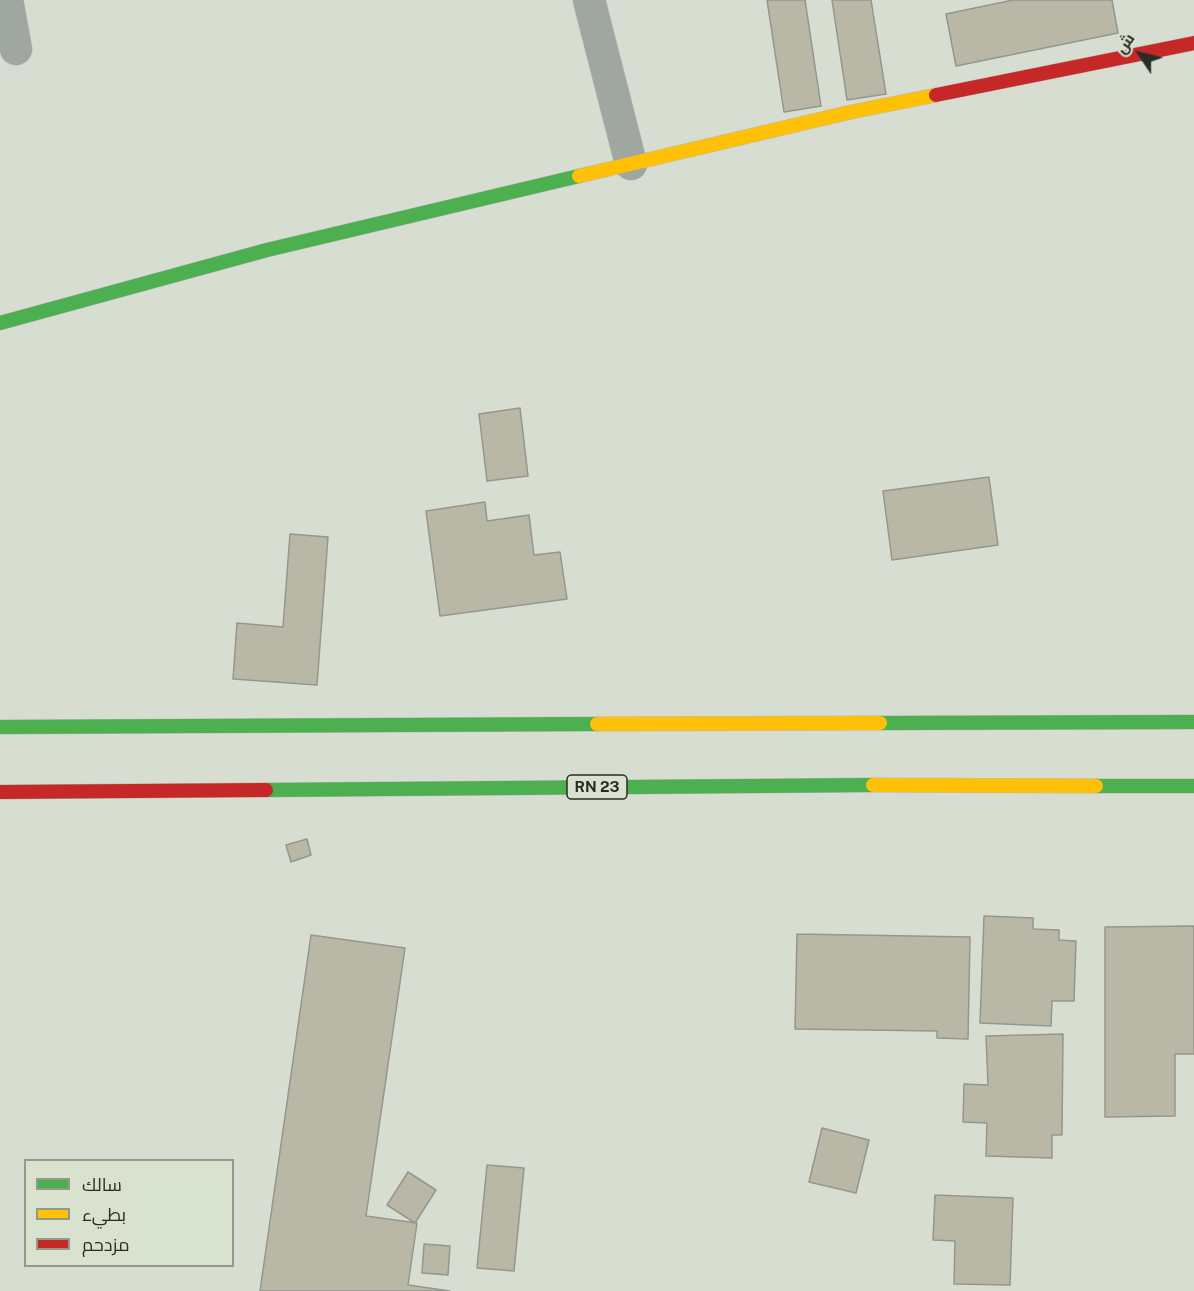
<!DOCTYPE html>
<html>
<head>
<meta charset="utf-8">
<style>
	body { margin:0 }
	#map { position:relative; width:1194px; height:1291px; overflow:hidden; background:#d8ddd2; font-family:"Public Sans",Cairo,sans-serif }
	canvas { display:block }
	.legend { position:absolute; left:24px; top:1159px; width:210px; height:108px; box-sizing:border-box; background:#d9e2ce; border:2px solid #939a8a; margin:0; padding:8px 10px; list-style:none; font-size:18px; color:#292d25 }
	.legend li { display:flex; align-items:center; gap:12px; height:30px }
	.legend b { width:30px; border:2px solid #939a8a }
	.north { position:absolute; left:1110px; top:24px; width:60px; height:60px; -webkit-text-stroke:4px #d9e2ce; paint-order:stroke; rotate:305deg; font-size:16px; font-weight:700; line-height:24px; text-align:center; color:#292d25 }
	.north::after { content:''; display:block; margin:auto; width:21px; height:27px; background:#292d25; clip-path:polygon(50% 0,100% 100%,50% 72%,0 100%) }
</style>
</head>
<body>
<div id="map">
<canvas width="1194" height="1291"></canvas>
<ul class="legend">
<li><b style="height:8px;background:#4caf50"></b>سالك</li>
<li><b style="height:8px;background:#ffc107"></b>بطيء</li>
<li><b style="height:8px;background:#c62828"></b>مزدحم</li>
</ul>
<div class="north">ش</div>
</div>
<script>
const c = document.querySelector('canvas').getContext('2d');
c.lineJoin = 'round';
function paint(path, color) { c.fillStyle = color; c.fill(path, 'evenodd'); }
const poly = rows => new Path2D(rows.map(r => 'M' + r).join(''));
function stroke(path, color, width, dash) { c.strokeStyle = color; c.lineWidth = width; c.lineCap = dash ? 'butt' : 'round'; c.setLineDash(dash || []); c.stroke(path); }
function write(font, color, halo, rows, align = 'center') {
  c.font = font + ' "Public Sans",sans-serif'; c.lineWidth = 6; c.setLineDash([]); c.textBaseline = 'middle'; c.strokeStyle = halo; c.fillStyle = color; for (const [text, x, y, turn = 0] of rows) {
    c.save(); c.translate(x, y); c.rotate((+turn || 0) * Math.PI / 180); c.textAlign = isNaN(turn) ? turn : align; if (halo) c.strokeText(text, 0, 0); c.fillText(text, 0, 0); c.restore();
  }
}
const building = poly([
	[767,0,805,0,821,106,784,112,767,0],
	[832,0,871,0,886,94,847,100,832,0],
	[1013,0,1112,0,1118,33,956,66,946,14,1013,0],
	[520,408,528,476,487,481,479,414,520,408],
	[989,477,998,545,892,560,883,491,989,477],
	[485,502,487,521,529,515,534,555,560,552,567,599,440,616,426,511,485,502],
	[290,534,328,537,317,685,233,679,237,623,283,627,290,534],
	[307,839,311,855,291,862,286,845,307,839],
	[984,916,1033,918,1033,929,1059,930,1059,940,1076,941,1074,1001,1052,1001,1051,1026,980,1023,984,916],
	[1194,926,1194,1054,1175,1054,1175,1116,1105,1117,1105,927,1194,926],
	[797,934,970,937,968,1039,937,1038,937,1031,795,1029,797,934],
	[311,935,405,948,366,1216,417,1223,408,1285,450,1291,260,1291,311,935],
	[1063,1034,1062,1135,1052,1135,1052,1158,986,1156,987,1123,963,1122,964,1084,988,1085,986,1036,1063,1034],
	[822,1128,869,1140,856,1193,809,1182,822,1128],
	[487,1165,524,1168,514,1271,477,1268,487,1165],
	[408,1172,436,1190,415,1223,387,1205,408,1172],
	[935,1195,1013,1198,1010,1285,954,1284,955,1241,933,1240,935,1195],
	[424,1244,450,1246,448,1275,422,1273,424,1244]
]);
paint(building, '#b9b8a7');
stroke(building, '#95968d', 1.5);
const street = poly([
	[7,0,16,49],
	[589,0,631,164]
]);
const fast = poly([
	[0,323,267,250,579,176],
	[880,723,1194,722],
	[0,727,597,724],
	[1096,786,1194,786],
	[266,790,873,785]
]);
const slow = poly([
	[579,176,851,112,936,95],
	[597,724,880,723],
	[873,785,1096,786]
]);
const jam = poly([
	[936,95,1194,43],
	[0,792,266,790]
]);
stroke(street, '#b5b9b0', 33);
stroke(fast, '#b5b9b0', 15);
stroke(slow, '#b5b9b0', 15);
stroke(jam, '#b5b9b0', 15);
stroke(street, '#9fa7a0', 32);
stroke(fast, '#4caf50', 14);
stroke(slow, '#ffc107', 14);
stroke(jam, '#c62828', 14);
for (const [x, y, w] of [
	[597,787,60]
]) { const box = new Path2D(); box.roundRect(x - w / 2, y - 12, w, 24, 4.5); c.fillStyle = '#d9e2ce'; c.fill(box); stroke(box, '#292d25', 1.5); }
write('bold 15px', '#292d25', null, [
	["RN 23",597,787]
]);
</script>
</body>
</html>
